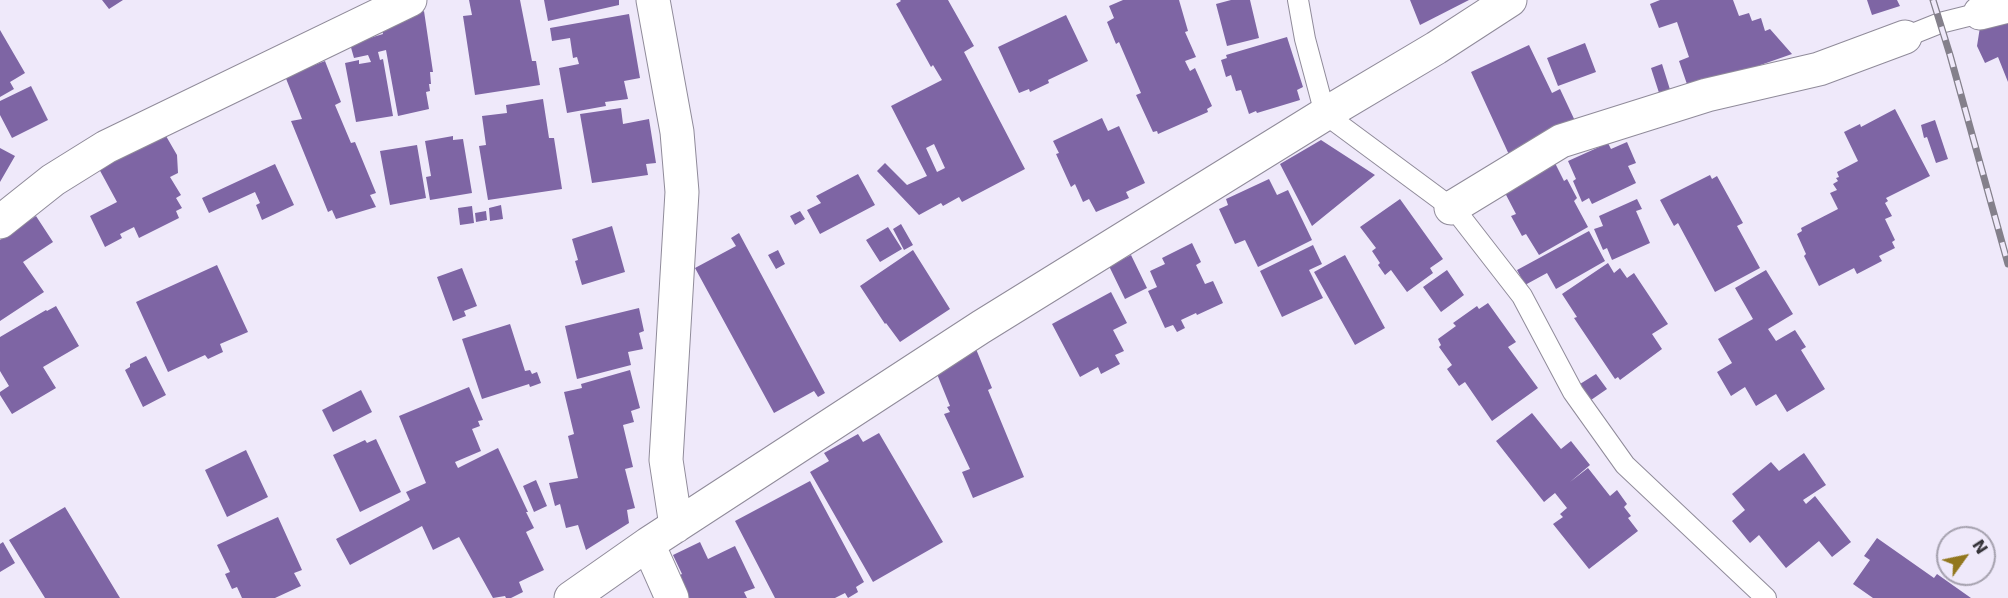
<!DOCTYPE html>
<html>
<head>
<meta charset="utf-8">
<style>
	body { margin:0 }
	#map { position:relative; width:2008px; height:598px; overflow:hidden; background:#efe9fa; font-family:"DejaVu Sans",sans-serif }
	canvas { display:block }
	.north { position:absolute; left:1936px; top:526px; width:60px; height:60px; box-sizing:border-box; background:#efe9fa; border:2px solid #a5a1ae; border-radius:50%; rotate:57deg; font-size:16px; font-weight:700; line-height:24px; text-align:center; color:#37353b }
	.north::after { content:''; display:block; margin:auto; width:21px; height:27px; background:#92771e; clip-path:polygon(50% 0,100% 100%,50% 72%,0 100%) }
</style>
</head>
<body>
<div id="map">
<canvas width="2008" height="598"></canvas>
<div class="north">N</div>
</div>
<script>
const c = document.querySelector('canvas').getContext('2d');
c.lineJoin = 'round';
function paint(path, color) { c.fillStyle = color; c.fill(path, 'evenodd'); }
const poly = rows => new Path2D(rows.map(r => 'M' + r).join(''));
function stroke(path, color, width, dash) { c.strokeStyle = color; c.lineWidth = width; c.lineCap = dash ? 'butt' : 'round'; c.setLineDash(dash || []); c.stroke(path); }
paint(poly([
	[102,0,123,0,109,9],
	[469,0,520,0,532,61,536,61,540,85,475,95,463,16,472,15],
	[544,0,619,0,619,5,548,21],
	[900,0,948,0,974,46,964,52,1025,169,962,202,959,197,943,206,941,203,919,215,877,171,885,163,907,185,927,176,891,106,942,80,933,65,931,67,896,4,901,1],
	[934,144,945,168,937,172,926,148],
	[1123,0,1179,0,1188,31,1185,32,1196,57,1185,61,1190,71,1195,68,1212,106,1207,109,1208,112,1158,134,1157,131,1153,132,1136,95,1141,93,1119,42,1116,44,1107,22,1114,18,1109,6],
	[1231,0,1250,0,1259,38,1227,46,1216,4],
	[1410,0,1469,0,1420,25],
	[1660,0,1733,0,1739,16,1749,13,1752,21,1761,18,1765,31,1770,29,1792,54,1689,90,1679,61,1689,57,1677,22,1659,28,1650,4],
	[1867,0,1897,0,1900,6,1872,15],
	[424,11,433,72,430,72,431,84,429,84,430,91,426,92,429,109,398,116,386,50,378,52,380,60,383,59,393,116,356,122,345,63,359,60,359,64,371,62,368,55,354,58,350,44,383,34,382,30],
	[629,14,640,78,624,81,628,99,605,102,606,106,567,113,559,68,579,64,577,57,573,58,570,38,552,41,550,28],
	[1066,15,1088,61,1048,80,1049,83,1030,92,1029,89,1019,93,998,47],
	[2008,15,2008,82,1998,57,1985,63,1977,46,1980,27],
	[0,30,25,73,10,82,14,89,0,97],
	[1287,37,1303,87,1297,90,1300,100,1257,113,1256,111,1249,114,1241,90,1236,91,1231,75,1226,77,1221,60,1227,58,1226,55],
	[1585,43,1596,72,1558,86,1547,58],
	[1529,45,1552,93,1560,89,1576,123,1511,159,1471,72],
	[325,61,341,102,335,105,351,143,355,142,376,193,370,195,376,207,336,219,332,210,328,212,291,121,302,119,285,76],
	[1662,64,1672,96,1661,99,1651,68],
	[31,86,48,120,12,138,0,115,0,101],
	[543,99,549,138,554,138,562,189,488,200,479,146,486,145,482,116,507,113,506,105],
	[621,108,623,124,649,119,656,163,646,164,648,175,592,183,580,114],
	[1895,109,1930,176,1886,198,1888,201,1885,203,1892,216,1885,219,1895,240,1892,242,1895,248,1879,256,1882,261,1857,274,1854,268,1819,286,1804,256,1806,254,1797,234,1802,231,1801,228,1838,209,1830,193,1837,190,1833,184,1838,181,1836,178,1839,177,1837,172,1858,161,1844,132,1860,124,1861,127],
	[1102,118,1108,131,1119,126,1145,183,1126,192,1129,198,1096,212,1089,199,1083,202,1075,184,1071,187,1056,154,1059,153,1053,141],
	[1935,120,1948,159,1936,163,1927,137,1924,138,1921,125],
	[166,136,177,155,178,173,170,177,181,195,176,198,182,208,176,211,179,218,139,238,134,227,120,234,122,238,105,247,90,216,117,202,98,167],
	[453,136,453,140,463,139,472,193,430,200,426,177,431,176,425,141],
	[1321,140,1375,175,1312,226,1280,164],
	[1627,142,1636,163,1628,166,1636,183,1592,204,1589,198,1582,202,1573,181,1576,179,1568,161,1608,143,1611,149],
	[417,145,426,198,390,205,380,151],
	[0,148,15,156,0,182],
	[1555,163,1564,181,1567,179,1577,198,1574,201,1588,227,1539,255,1526,234,1522,236,1511,216,1516,214,1504,191],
	[275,164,294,205,262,220,256,205,260,203,255,192,209,213,202,198],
	[858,174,875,205,820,234,807,210,821,203,816,196],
	[1710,175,1712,179,1717,176,1743,223,1737,226,1760,268,1715,292,1678,223,1674,226,1660,200],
	[1269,179,1277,195,1288,190,1312,240,1258,267,1245,240,1235,244,1219,209,1228,205,1226,199],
	[1400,199,1443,259,1430,268,1433,273,1407,292,1391,270,1385,275,1378,265,1380,263,1372,251,1376,248,1360,227],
	[1637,199,1642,209,1636,211,1650,243,1612,260,1607,248,1603,250,1594,229,1603,226,1599,216],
	[501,205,503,219,490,221,489,208],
	[472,206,474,223,460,225,458,208],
	[486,211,487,220,476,222,475,213],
	[800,211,805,219,795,225,790,216],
	[36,216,53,242,23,262,44,292,0,321,0,240],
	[901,224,913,245,904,250,893,229],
	[612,226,625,272,582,285,575,261,578,260,572,239],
	[888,227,902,249,880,262,866,240],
	[1589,231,1605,261,1556,289,1547,273,1525,285,1517,270],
	[739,233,825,393,818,397,814,391,774,413,695,268,736,246,731,238],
	[1192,243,1201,262,1196,265,1205,284,1213,281,1223,303,1197,315,1196,313,1181,320,1185,328,1177,332,1173,325,1165,328,1148,291,1157,287,1150,271,1165,264,1162,258],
	[1313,245,1322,264,1309,270,1323,298,1282,317,1260,271],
	[778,250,785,264,776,269,768,255],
	[913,250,950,309,900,342,886,323,885,324,860,286],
	[1131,255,1147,288,1125,299,1109,266],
	[1345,255,1385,328,1355,345,1314,272],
	[1608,263,1614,273,1620,268,1627,278,1634,273,1668,324,1652,334,1662,349,1620,380,1618,377,1615,379,1574,318,1577,317,1562,294],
	[217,265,248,332,220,344,223,352,208,359,205,355,168,372,136,302],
	[462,268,477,306,464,311,466,316,453,321,437,277],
	[1447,270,1464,295,1441,312,1423,287],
	[1766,270,1793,314,1768,329,1776,341,1795,330,1806,347,1801,350,1825,389,1787,412,1776,394,1756,406,1745,387,1731,396,1717,372,1732,363,1718,339,1753,319,1735,288],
	[1111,292,1127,323,1113,330,1124,351,1115,355,1120,364,1101,374,1098,367,1080,377,1052,324],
	[1488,303,1516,342,1508,347,1538,388,1492,421,1465,382,1459,386,1447,369,1452,365,1439,347,1441,345,1438,339,1456,326,1453,323,1477,306,1479,309],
	[56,306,79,346,43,367,56,388,12,414,0,395,0,392,9,386,0,371,0,337,46,310,47,311],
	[639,308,644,331,639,333,643,349,628,352,631,365,577,379,565,326],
	[510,324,525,371,530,370,532,374,537,372,541,383,530,387,529,384,482,399,462,339],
	[976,349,992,388,988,390,1024,477,973,498,962,472,970,469,944,414,950,412,947,407,950,406,937,374],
	[146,356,166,395,143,407,125,370,130,367,130,364],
	[630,370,640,408,631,411,634,422,623,425,633,467,625,469,635,508,627,510,629,523,586,550,578,525,566,528,560,504,555,506,549,483,578,478,568,436,574,434,564,392,582,388,581,384],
	[1596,374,1607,389,1591,400,1580,384],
	[469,387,483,420,478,421,480,426,472,429,481,451,455,462,458,468,498,448,528,512,526,512,534,528,526,532,544,570,519,582,523,592,511,598,506,598,505,596,493,598,459,537,433,550,422,526,350,565,336,539,410,500,406,492,426,483,399,416],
	[361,390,372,412,333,432,322,410],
	[1532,413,1561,449,1571,441,1590,465,1570,482,1588,468,1610,496,1617,490,1627,504,1624,507,1631,516,1628,518,1638,531,1589,569,1553,524,1563,517,1560,514,1567,508,1555,493,1544,502,1496,441],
	[879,433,943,542,873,582,810,472,829,461,824,453,858,434,863,442],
	[376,439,401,492,360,512,333,455,365,440,367,443],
	[246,450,268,497,227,517,205,470],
	[1804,453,1826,485,1803,500,1806,504,1815,496,1851,542,1832,557,1819,541,1786,568,1759,535,1750,543,1732,521,1745,510,1732,494,1771,462,1779,471],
	[536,480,547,506,534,512,523,486],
	[810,481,864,582,856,587,858,592,848,598,845,593,835,598,775,598,735,521],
	[65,507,120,598,45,598,9,540],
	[278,517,302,570,294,573,301,586,275,598,242,598,237,587,232,589,225,574,230,572,217,545],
	[1877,538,1934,578,1937,574,1971,598,1873,598,1853,584,1870,560,1864,556],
	[3,542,15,563,0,572,0,544],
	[700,542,708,559,735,546,755,588,744,592,747,598,683,598,678,576,682,574,673,555]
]), '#7e65a4');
const service = poly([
	[1298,0,1305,39,1325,114,1456,211,1522,296,1573,392,1625,465,1766,598],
	[1905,37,1940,23,1980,13]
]);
const minor = poly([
	[653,0,677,132,682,192,666,460,676,526],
	[1980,13,2008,6],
	[1451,208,1561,141,1707,95,1819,69,1905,37],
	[0,222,53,180,106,147,410,0],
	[648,544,672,598],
	[571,598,648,544,981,327,1325,114,1436,48,1510,0]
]);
stroke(service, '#908b9a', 22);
stroke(minor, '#908b9a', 35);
stroke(service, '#fff', 20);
stroke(minor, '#fff', 33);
const rail = poly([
	[1933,0,1950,55,2008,264]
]);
stroke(rail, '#84808b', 7);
stroke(rail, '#efe9fa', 4.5, [14]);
</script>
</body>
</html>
